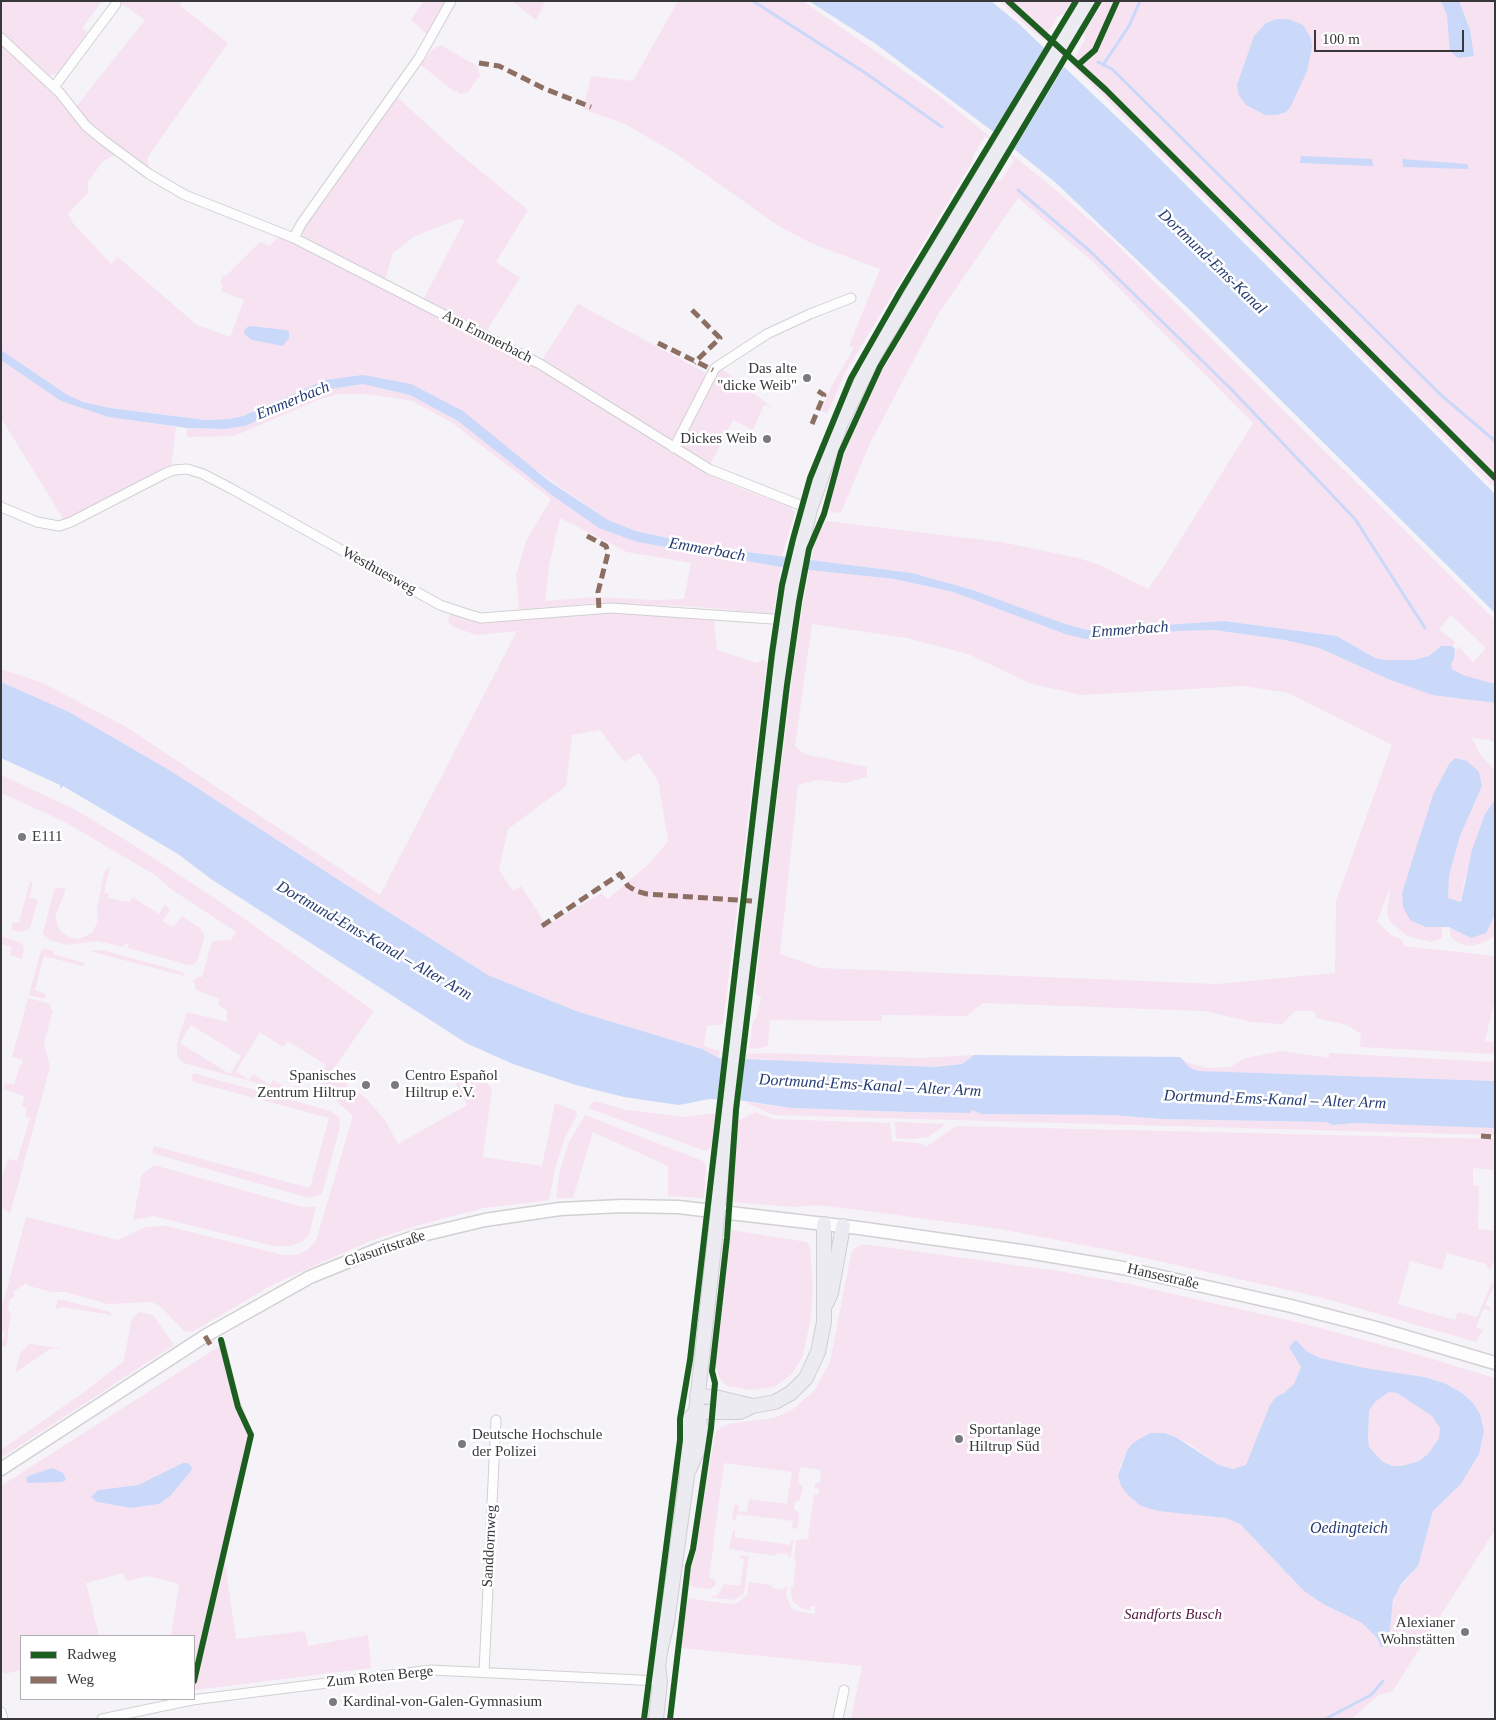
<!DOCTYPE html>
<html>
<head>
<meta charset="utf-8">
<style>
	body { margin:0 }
	#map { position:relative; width:1496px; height:1720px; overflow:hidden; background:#f5f3f7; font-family:"Times New Roman",serif }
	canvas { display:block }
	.frame { position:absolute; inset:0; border:2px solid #38373a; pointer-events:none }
	.legend { position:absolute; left:20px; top:1635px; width:175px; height:65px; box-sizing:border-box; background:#fff; border:1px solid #afafb0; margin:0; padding:6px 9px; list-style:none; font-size:15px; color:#38373a }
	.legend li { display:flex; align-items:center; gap:10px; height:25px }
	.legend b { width:25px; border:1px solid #afafb0 }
	.scale { position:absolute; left:1314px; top:30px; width:150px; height:22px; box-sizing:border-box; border:2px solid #38373a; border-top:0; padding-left:6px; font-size:15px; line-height:18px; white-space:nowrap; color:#38373a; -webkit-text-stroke:4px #fff; paint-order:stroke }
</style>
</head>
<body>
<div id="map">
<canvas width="1496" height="1720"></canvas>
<div class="frame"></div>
<ul class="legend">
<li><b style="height:6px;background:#1b5e20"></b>Radweg</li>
<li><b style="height:6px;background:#8d6e63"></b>Weg</li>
</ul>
<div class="scale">100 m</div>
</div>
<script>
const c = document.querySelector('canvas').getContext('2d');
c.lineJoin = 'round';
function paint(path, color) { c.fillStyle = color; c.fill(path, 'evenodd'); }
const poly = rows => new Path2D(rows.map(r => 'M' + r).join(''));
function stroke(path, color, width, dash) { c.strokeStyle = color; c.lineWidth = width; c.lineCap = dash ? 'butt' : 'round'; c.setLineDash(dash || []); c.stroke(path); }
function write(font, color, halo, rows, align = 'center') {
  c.font = font + ' "Times New Roman",serif'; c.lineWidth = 5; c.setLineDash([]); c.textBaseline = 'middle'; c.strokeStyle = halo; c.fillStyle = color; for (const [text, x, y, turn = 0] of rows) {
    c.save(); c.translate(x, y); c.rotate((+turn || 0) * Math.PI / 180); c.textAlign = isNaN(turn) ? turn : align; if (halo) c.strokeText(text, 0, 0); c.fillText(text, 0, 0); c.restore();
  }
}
paint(poly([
	[1,1,102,1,82,28,88,32,58,74,49,75,1,33],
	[118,1,183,1,180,6,228,43,147,158,150,171,105,139,75,108,145,20],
	[424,1,448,1,429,36,411,20],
	[512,1,546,1,536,20],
	[678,1,803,1,937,94,1051,186,1111,239,1495,620,1495,684,1463,675,1452,669,1451,664,1458,646,1473,662,1486,648,1451,615,1439,629,1455,642,1452,646,1441,646,1429,656,1414,660,1385,660,1375,658,1337,636,1224,621,1087,630,1062,623,973,590,912,573,811,560,815,541,826,521,1001,542,1078,558,1100,565,1148,589,1166,563,1253,423,1094,263,1018,198,937,316,869,445,841,513,832,512,828,508,844,455,872,388,994,182,1001,181,1014,160,985,136,973,156,972,162,845,373,827,414,821,411,832,385,854,348,849,346,880,269,813,244,780,227,678,155,625,124,583,109,591,76,633,81],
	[999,1,1073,1,1065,14,1058,16,1043,40],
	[1102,1,1114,1,1096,45,1090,53,1082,58,1086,62,1099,49,1120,1,1495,1,1495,488,1071,64,1085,40,1084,32],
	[1,44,116,154,102,162,88,182,88,193,68,214,73,223,111,264,118,257,197,325,230,337,244,300,221,291,223,285,220,282,224,274,226,276,260,242,270,246,279,236,536,367,709,475,744,490,789,506,795,512,782,556,709,547,636,531,608,520,411,384,325,380,243,416,229,419,206,420,110,408,83,402,66,394,1,350],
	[441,45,477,66,480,75,468,92,458,94,457,90,455,92,421,65,432,50],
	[395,95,455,150,528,210,496,262,520,278,486,332,423,300,465,220,459,219,415,236,393,253,385,281,307,242,303,236,302,228],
	[578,304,706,373,675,438,670,440,542,360],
	[1,360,61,401,108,417,176,427,171,467,160,470,71,519,64,520,1,418],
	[721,368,774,409,764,405,753,430,733,420,710,465,684,448,681,444,712,377],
	[363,384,410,395,458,421,553,496,600,528,637,542,781,567,773,614,685,606,596,603,519,610,516,575,526,541,551,499,451,422,412,401,368,394,339,394,318,400,234,436,187,437,187,428,225,429,245,426,330,389],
	[560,518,627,552,691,563,684,599,657,600,595,597,545,601,549,566],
	[809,570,894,579,953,592,1065,634,1214,630,1285,640,1319,648,1388,679,1432,695,1495,703,1495,743,1489,740,1472,738,1480,754,1495,771,1495,799,1485,814,1464,882,1461,902,1448,898,1449,876,1460,836,1482,786,1479,772,1426,927,1442,926,1442,938,1431,942,1407,936,1390,922,1387,912,1391,885,1377,922,1391,935,1403,940,1403,946,1495,956,1494,1002,1485,1041,1495,1042,1495,1054,1360,1047,1361,1034,1347,1025,1316,1018,1314,1011,1295,1011,1282,1024,1252,1022,1205,1011,983,1003,966,1016,882,1015,882,1021,770,1020,768,1046,757,1049,749,1048,753,1022,757,1016,761,997,755,993,765,897,796,645],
	[812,624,907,638,968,654,1032,684,1082,695,1244,686,1288,693,1392,745,1336,901,1335,973,1217,984,820,968,780,954,798,785,817,780,845,783,867,777,867,767,804,754,795,746],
	[611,611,714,620,717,650,757,663,764,659,767,662,723,1024,707,1026,704,1046,720,1051,719,1058,702,1049,576,1011,488,975,365,897,171,771,69,712,1,682,1,669,43,683,126,727,380,895,517,631,477,635,453,627,448,621,449,615,452,614,467,618],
	[600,730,624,762,639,753,658,781,668,841,651,862,608,899,601,893,547,926,521,886,513,891,499,870,508,829,566,786,572,735],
	[1,775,76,810,135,846,219,901,374,1011,332,1071,348,1085,345,1089,352,1094,355,1090,366,1098,385,1120,398,1144,467,1105,455,1082,474,1072,492,1088,483,1157,542,1166,555,1103,576,1111,577,1115,564,1140,555,1169,549,1200,484,1208,419,1225,370,1241,274,1284,192,1332,184,1331,162,1308,152,1302,108,1304,65,1292,51,1292,29,1286,26,1283,13,1292,15,1296,10,1300,8,1308,11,1317,9,1323,7,1344,6,1347,1,1346,5,1333,1,1331,1,1303,4,1300,26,1217,118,1240,146,1227,166,1226,283,1255,297,1255,307,1250,316,1241,353,1116,333,1098,312,1098,184,1063,177,1057,177,1043,187,1012,227,1022,227,1010,219,1006,219,999,196,990,194,980,197,977,202,977,212,941,231,940,236,932,171,889,155,875,63,821,1,793],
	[191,1025,241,1056,230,1074,180,1043],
	[260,1032,283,1047,288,1041,326,1065,322,1071,327,1074,313,1096,296,1085,292,1091,273,1080,270,1085,253,1074,249,1080,236,1071],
	[110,867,104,892,109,894,107,898,130,902,132,897,159,914,165,905,170,909,163,921,167,924,174,927,182,916,200,928,204,934,204,939,197,961,194,964,189,965,128,948,129,944,125,943,124,947,97,941,68,945,49,940,47,936,46,938,43,933,55,887,66,889,55,917,60,931,71,938,79,939,92,933,98,921,97,910,104,872],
	[30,882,33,883,29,897,38,900,30,928,22,932,11,930,13,922,19,923],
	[1495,915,1495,936,1483,943,1469,946,1458,943,1451,937,1449,927,1471,938,1493,921],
	[1,936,22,943,24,949,22,959,10,955,12,947,1,944],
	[46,949,54,951,53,954,84,963,83,966,44,956,35,990,46,994,45,999,29,995,41,950],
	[102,950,182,972,185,976,89,951],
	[28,998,51,1004,50,1009,53,1010,44,1043,50,1067,10,1214,1,1206,1,1181,8,1159,17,1161,30,1118,25,1116,27,1108,22,1106,24,1096,3,1089,5,1083,14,1085,20,1065,22,1065,23,1060,12,1057],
	[1282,1051,1329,1058,1329,1053,1495,1062,1495,1081,1198,1071,1190,1068,1180,1057,1188,1063,1208,1068,1230,1067,1245,1058],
	[767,1053,920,1058,974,1055,962,1064,934,1067,772,1061,766,1059,745,1061,747,1054],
	[193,1073,330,1111,339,1117,340,1127,322,1194,309,1198,152,1153,154,1146,310,1188,329,1118,191,1081],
	[594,1101,627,1110,685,1117,716,1113,711,1148,705,1151,588,1108],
	[744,1102,791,1108,910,1112,970,1113,972,1110,981,1114,1111,1115,1162,1119,1326,1122,1333,1125,1356,1123,1491,1127,1495,1128,1495,1135,774,1115],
	[755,1112,773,1119,890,1123,892,1141,919,1143,926,1147,956,1126,1495,1139,1495,1170,1473,1168,1473,1185,1479,1186,1478,1229,1495,1231,1495,1257,1490,1271,1486,1264,1447,1253,1442,1270,1410,1261,1398,1304,1455,1320,1458,1312,1477,1317,1492,1282,1495,1285,1485,1305,1491,1308,1490,1311,1484,1308,1476,1327,1483,1330,1476,1342,1323,1298,1109,1250,1000,1229,867,1211,816,1205,794,1207,732,1202,738,1121],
	[585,1115,703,1161,706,1167,704,1198,668,1196,668,1166,593,1132,573,1198,556,1198,560,1170,569,1142],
	[895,1122,946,1124,928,1137,910,1139,896,1138],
	[154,1165,302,1207,316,1207,309,1235,302,1242,291,1246,274,1246,153,1216,133,1220,142,1174],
	[731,1230,807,1242,810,1246,813,1288,811,1316,803,1356,792,1374,774,1387,751,1390,727,1386,720,1379,715,1365],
	[862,1244,1059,1271,1129,1284,1301,1323,1416,1354,1495,1378,1495,1530,1392,1692,1378,1695,1352,1719,851,1719,862,1666,681,1648,687,1598,730,1604,737,1603,747,1595,749,1582,772,1585,772,1588,784,1590,785,1586,787,1587,786,1595,791,1607,797,1611,815,1614,815,1606,811,1606,810,1611,801,1608,792,1601,791,1587,793,1587,796,1559,794,1558,796,1541,806,1539,810,1542,808,1538,814,1494,818,1495,819,1489,815,1488,815,1483,820,1483,821,1470,800,1467,798,1482,803,1487,800,1500,795,1502,794,1509,799,1513,798,1527,795,1529,792,1528,793,1521,737,1514,736,1521,732,1518,735,1503,739,1506,738,1511,747,1512,749,1499,787,1504,792,1472,724,1463,709,1578,716,1580,715,1586,709,1589,688,1586,690,1570,695,1553,715,1433,721,1427,728,1424,774,1418,792,1410,814,1391,830,1362,851,1254,854,1249],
	[1289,1347,1306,1351,1320,1358,1365,1368,1424,1377,1444,1383,1484,1431,1479,1454,1461,1484,1433,1511,1418,1566,1396,1592,1390,1617,1388,1647,1381,1647,1377,1638,1362,1623,1323,1604,1304,1591,1240,1524,1226,1518,1200,1515,1119,1469,1127,1450,1133,1443,1165,1433,1188,1443,1219,1465,1233,1469,1246,1465,1276,1397,1284,1393,1294,1384,1301,1367],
	[58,1299,110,1312,112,1315,62,1307,55,1310],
	[139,1312,153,1315,174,1345,1,1458,1,1450,87,1390,124,1361,131,1320],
	[226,1342,236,1388,253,1433,225,1562,236,1639,305,1631,308,1646,368,1635,371,1668,194,1690,194,1636,171,1636,179,1584,148,1576,126,1581,123,1573,86,1583,99,1636,21,1636,21,1670,4,1674,1,1666,1,1486],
	[183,1463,159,1504,131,1508,97,1502,92,1497,98,1490,138,1485],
	[29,1344,32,1344,63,1349,50,1349,15,1373,20,1354],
	[1389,1391,1397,1393,1432,1416,1440,1428,1439,1438,1428,1454,1419,1461,1402,1466,1392,1466,1383,1462,1369,1447,1368,1438,1369,1411,1375,1402],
	[733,1530,735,1530,735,1537,790,1545,791,1540,793,1540,791,1557,788,1557,788,1554,777,1553,776,1556,729,1549],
	[740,1555,749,1556,744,1593,735,1600,708,1597,718,1595,724,1584,740,1586,744,1559,740,1558]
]), '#f7e2f1');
paint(poly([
	[809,1,991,1,1019,24,1143,142,1495,494,1495,613,1191,311,1056,183,991,130,876,44],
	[1441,1,1459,1,1470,30,1474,56,1458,58,1450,51,1447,15],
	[1277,19,1288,19,1303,25,1311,38,1312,47,1307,71,1291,106,1286,112,1277,115,1265,115,1246,105,1239,95,1237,85,1254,36,1266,23],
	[1301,156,1372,159,1373,166,1300,163],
	[1402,159,1467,164,1469,169,1403,167],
	[249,326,286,330,289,332,289,338,283,346,252,340,244,334,245,329],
	[1,350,66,394,83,402,110,408,206,420,229,419,243,416,325,380,363,375,411,384,463,411,549,481,608,520,636,531,709,547,912,573,973,590,1062,623,1087,630,1224,621,1337,636,1375,658,1385,660,1414,660,1429,656,1441,646,1452,646,1455,649,1454,659,1451,664,1452,669,1463,675,1495,684,1495,703,1432,695,1388,679,1319,648,1285,640,1214,630,1177,631,1109,639,1086,639,1065,634,953,592,894,579,781,567,637,542,599,528,553,496,458,421,410,395,363,384,330,389,245,426,225,429,187,428,108,417,61,401,1,360],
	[1,682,69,712,171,771,365,897,488,975,576,1011,702,1049,719,1058,934,1067,962,1064,974,1055,1180,1057,1190,1068,1199,1071,1495,1081,1495,1128,1356,1123,1333,1125,1326,1122,1162,1119,1111,1115,981,1114,972,1110,970,1113,910,1112,791,1108,738,1100,709,1099,679,1105,624,1097,576,1085,513,1064,466,1043,211,879,178,854,63,786,60,789,60,785,1,758],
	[1455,758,1467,761,1479,772,1482,786,1460,836,1449,876,1448,898,1461,902,1472,850,1485,814,1495,799,1495,915,1486,933,1471,938,1449,927,1426,927,1410,920,1403,907,1402,893,1433,795,1449,764],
	[1296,1340,1306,1351,1320,1358,1365,1368,1424,1377,1444,1383,1462,1393,1473,1403,1480,1414,1484,1431,1479,1454,1461,1484,1433,1511,1418,1566,1401,1584,1393,1600,1388,1647,1381,1647,1377,1638,1362,1623,1323,1604,1304,1591,1240,1524,1226,1518,1158,1511,1141,1506,1128,1495,1121,1486,1118,1476,1127,1450,1133,1443,1150,1433,1165,1433,1177,1438,1219,1465,1233,1469,1246,1465,1270,1405,1276,1397,1284,1393,1294,1384,1301,1367,1289,1347],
	[1389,1392,1397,1393,1432,1416,1440,1428,1439,1438,1428,1454,1419,1461,1402,1466,1392,1466,1383,1462,1369,1447,1368,1438,1369,1411,1375,1402],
	[183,1463,188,1463,192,1467,191,1471,170,1496,159,1504,131,1508,97,1502,91,1497,98,1490,138,1485],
	[52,1468,63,1473,66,1480,62,1482,28,1483,26,1479,28,1476]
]), '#cad8f9');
paint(poly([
	[1046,45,1066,63,1013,151,992,134],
	[722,1056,745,1058,740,1104,717,1102]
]), '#f5f3f7');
stroke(poly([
	[753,1,864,72,942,127],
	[1098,62,1112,69,1441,395,1495,441],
	[1103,65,1129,26,1140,1],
	[1018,190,1091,252,1231,389,1355,519,1425,628],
	[1325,1719,1371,1695,1383,1681]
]), '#cad8f9', 3);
const street = poly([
	[1,38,60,93,86,126,103,140,149,174,185,195,294,238,540,364,709,469,810,509],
	[54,87,116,4],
	[294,238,301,224,419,58,451,1],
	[674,448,715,368,767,334,810,314,851,298],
	[1,507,37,522,59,526,71,522,164,474,174,470,187,469,203,474,232,489,440,605,467,614,481,618,611,608,787,620],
	[484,1672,496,1420],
	[1,1712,3,1719],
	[102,1719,192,1700,431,1670,660,1681],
	[838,1719,844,1690]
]);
const secondary = poly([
	[1,1469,205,1336,310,1277,379,1249,414,1237,485,1220,560,1209,622,1206,678,1207,859,1228,1028,1252,1123,1268,1291,1306,1376,1328,1495,1363]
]);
const primary = poly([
	[718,1209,727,1109,774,714,792,586,810,509,841,423,875,354,1088,1],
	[826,1304,831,1293,843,1226],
	[697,1396,715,1397,753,1406],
	[696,1412,740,1412,753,1406,775,1402,791,1393,806,1378,818,1352,824,1322,824,1224],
	[689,1470,698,1449,701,1428,696,1412,715,1237],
	[656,1719,660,1681,658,1667,660,1652,667,1622,687,1476,685,1446,689,1419,696,1412]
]);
stroke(street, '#d1d0d2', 11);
stroke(secondary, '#d1d0d2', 15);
stroke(primary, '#cfcfd1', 16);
stroke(street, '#fefdfe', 9);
stroke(secondary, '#fefdfe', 12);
stroke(primary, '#ecebf2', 14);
const primaryBridge = poly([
	[715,1237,718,1209]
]);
stroke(primaryBridge, '#cfcfd1', 16, []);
stroke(primaryBridge, '#ecebf2', 14);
stroke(poly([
	[479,63,499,66,543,88,591,107],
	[692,310,720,338,694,363],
	[658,343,713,370],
	[812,424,824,395,818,391],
	[587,536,606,546,608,553,598,592,599,609],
	[542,926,620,874,628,886,636,891,647,894,752,901],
	[1481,1136,1495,1137],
	[205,1336,211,1346],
	[192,1700,192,1699]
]), '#8d6e63', 5, [10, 5]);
stroke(poly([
	[1008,1,1106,90,1495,478],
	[1079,64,1095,50,1117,1],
	[194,1681,251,1435,238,1407,221,1340],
	[644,1719,680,1440,680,1419,690,1360,772,653,782,585,793,539,810,478,851,378,900,292,1076,1],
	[670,1719,688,1566,693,1549,711,1428,715,1383,712,1371,727,1238,736,1110,787,685,799,602,809,549,824,514,841,452,880,367,1099,1]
]), '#1b5e20', 6);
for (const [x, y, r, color] of [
	[807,378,5,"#7a797c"],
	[767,439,5,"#7a797c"],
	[22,837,5,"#7a797c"],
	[366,1085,5,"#7a797c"],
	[395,1085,5,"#7a797c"],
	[959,1439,5,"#7a797c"],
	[462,1444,5,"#7a797c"],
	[1465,1632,5,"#7a797c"],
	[333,1702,5,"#7a797c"]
]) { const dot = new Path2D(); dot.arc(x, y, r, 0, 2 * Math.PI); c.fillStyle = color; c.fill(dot); stroke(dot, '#fff', 2); }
write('15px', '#38373a', '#fff', [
	["Am Emmerbach",487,337,27],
	["Westhuesweg",379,571,29],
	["Glasuritstraße",385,1249,-19],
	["Hansestraße",1163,1277,13],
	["Sanddornweg",490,1546,-87],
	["Zum Roten Berge",380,1677,-6]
]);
write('15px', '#38373a', '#fff', [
	["Das alte",797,369,"right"],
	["\"dicke Weib\"",797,386,"right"],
	["Dickes Weib",757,439,"right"],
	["E111",32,837],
	["Spanisches",356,1076,"right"],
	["Zentrum Hiltrup",356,1093,"right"],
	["Centro Español",405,1076],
	["Hiltrup e.V.",405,1093],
	["Sportanlage",969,1430],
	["Hiltrup Süd",969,1447],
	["Deutsche Hochschule",472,1435],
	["der Polizei",472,1452],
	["Alexianer",1455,1623,"right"],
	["Wohnstätten",1455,1640,"right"],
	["Kardinal-von-Galen-Gymnasium",343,1702]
], 'left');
write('italic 15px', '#511942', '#fff', [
	["Sandforts Busch",1173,1615]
]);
write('italic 16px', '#253b72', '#fff', [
	["Dortmund-Ems-Kanal",1212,262,44],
	["Emmerbach",293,401,-22],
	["Emmerbach",707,550,10],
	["Emmerbach",1130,630,-4],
	["Dortmund-Ems-Kanal – Alter Arm",374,941,30],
	["Dortmund-Ems-Kanal – Alter Arm",870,1086,3],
	["Dortmund-Ems-Kanal – Alter Arm",1275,1100,2],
	["Oedingteich",1349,1529]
]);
</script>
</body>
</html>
